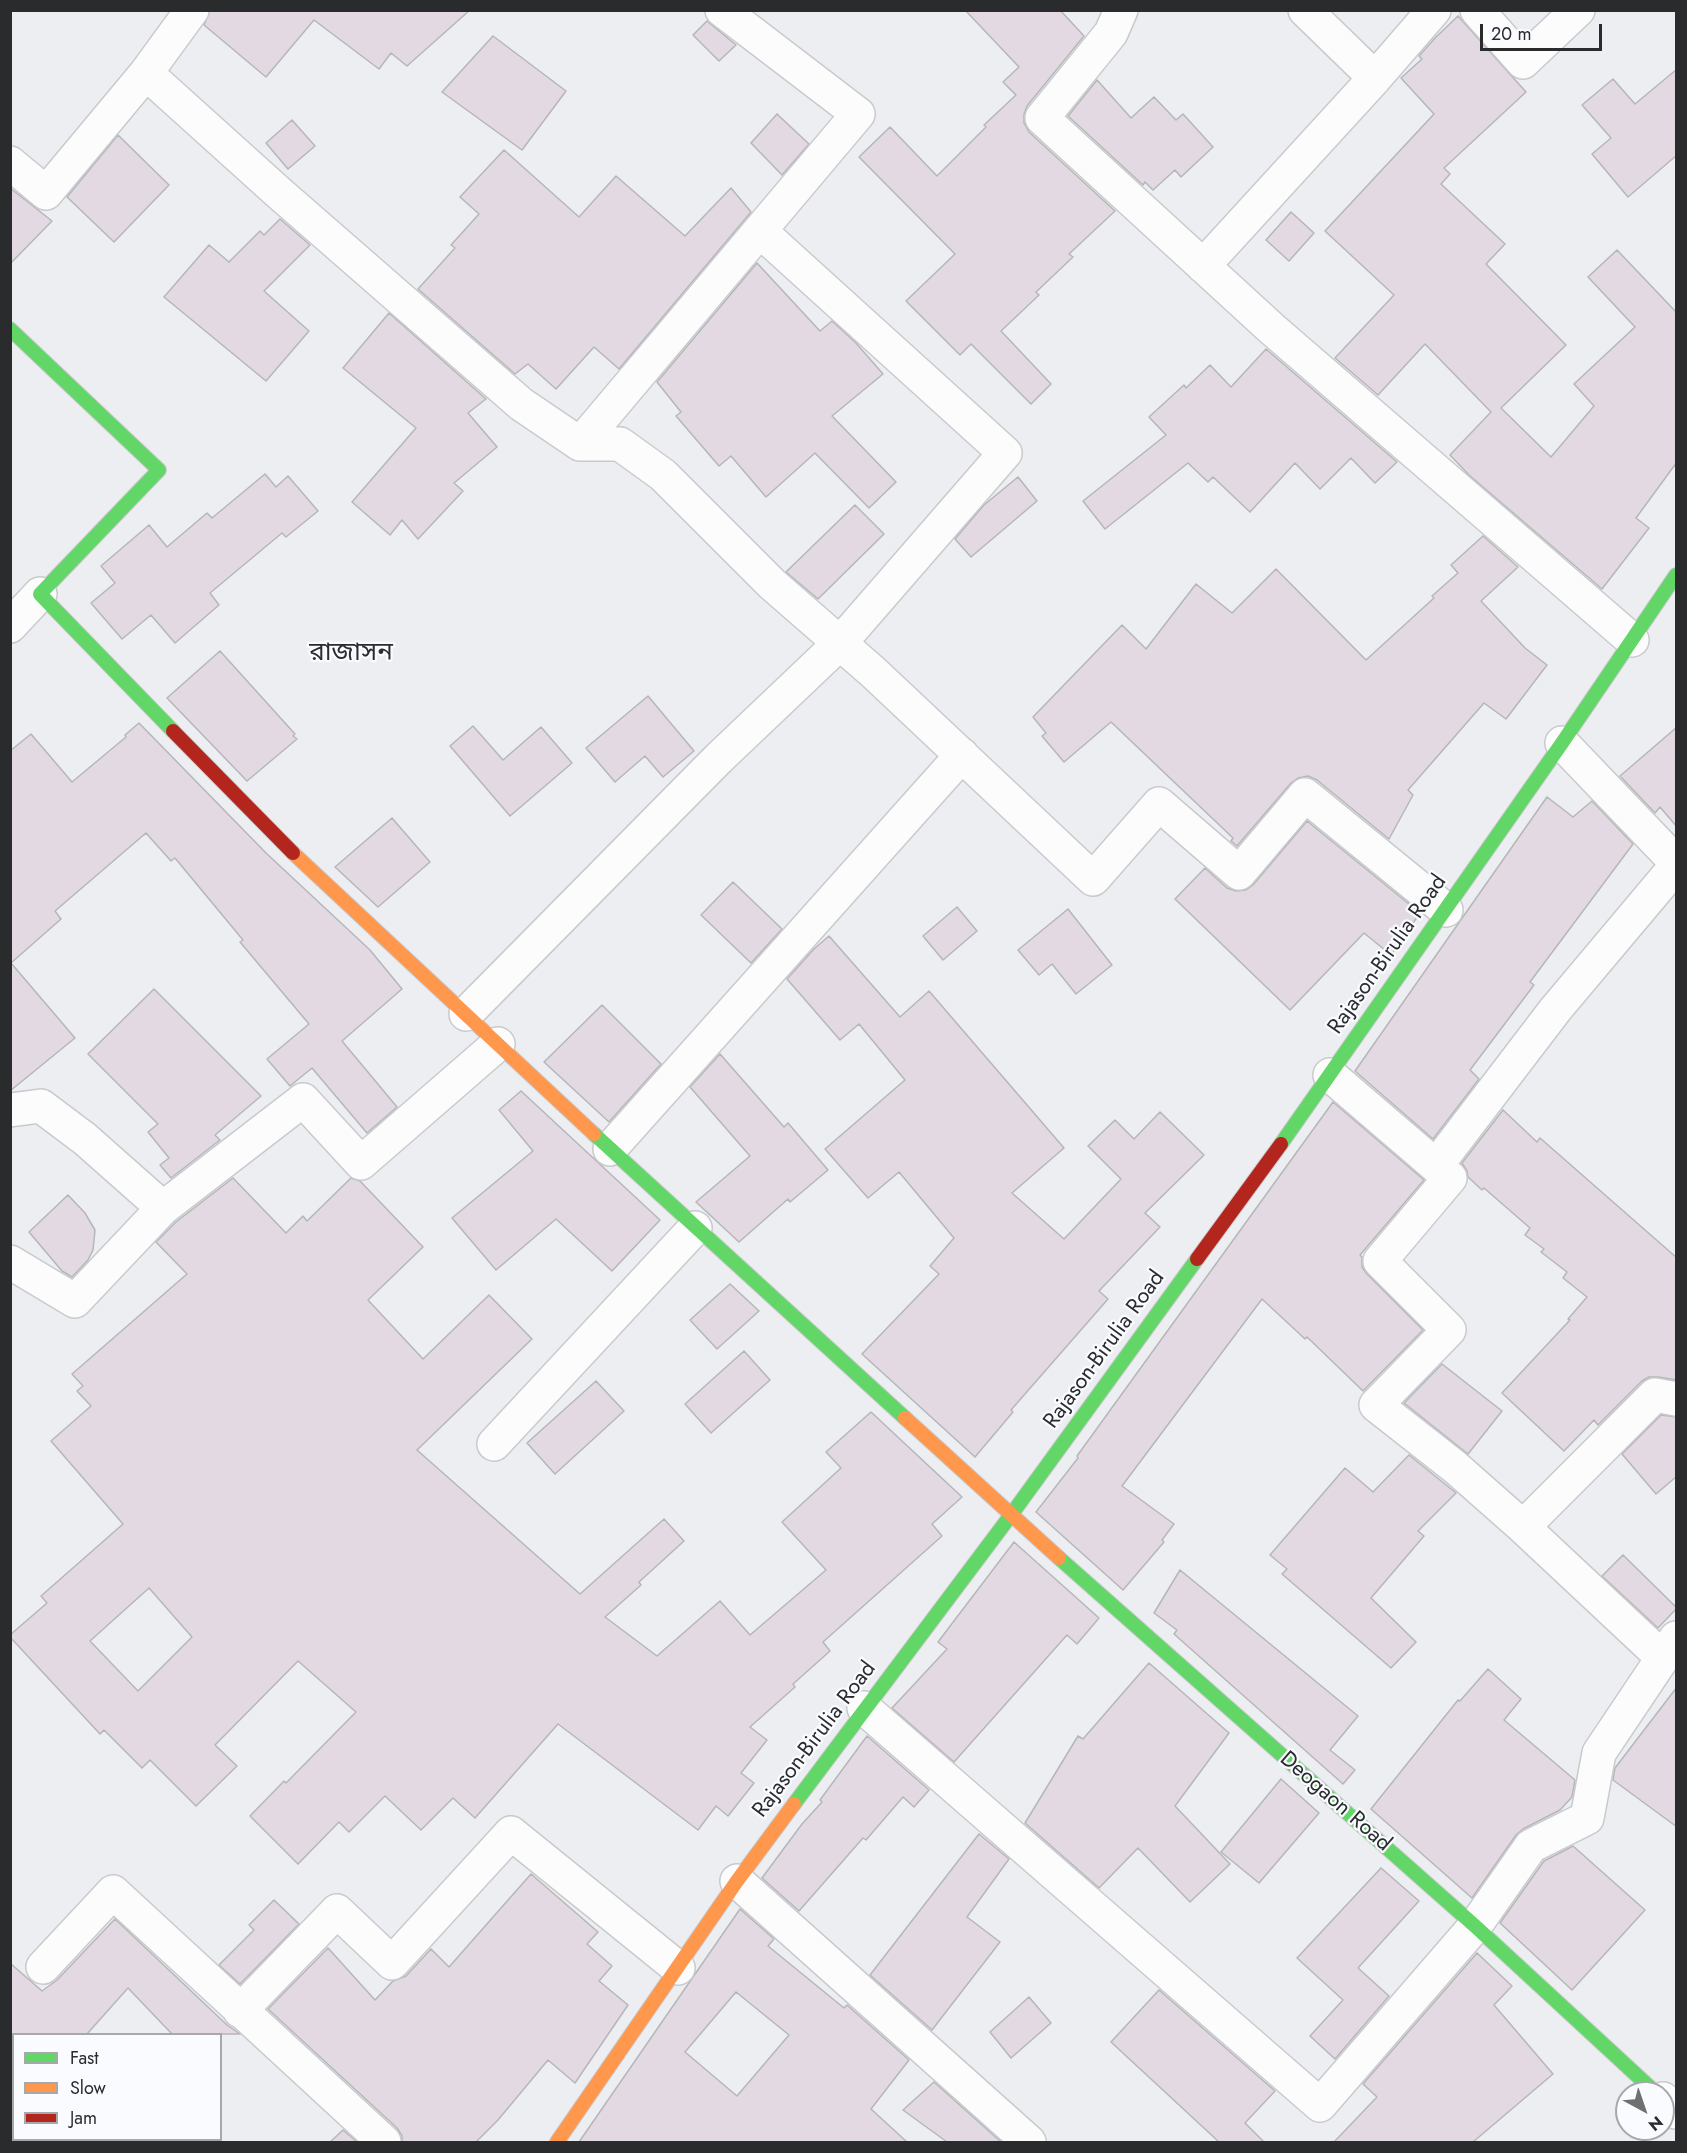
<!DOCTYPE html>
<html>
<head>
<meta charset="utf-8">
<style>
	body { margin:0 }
	#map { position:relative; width:1687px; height:2153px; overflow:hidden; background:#eceef1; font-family:Jost,sans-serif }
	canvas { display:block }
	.frame { position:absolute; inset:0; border:12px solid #292b2c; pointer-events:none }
	.legend { position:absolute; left:12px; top:2033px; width:210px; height:108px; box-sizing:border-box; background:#f9fbff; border:2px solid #a6a8ab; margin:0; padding:8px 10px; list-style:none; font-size:18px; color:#292b2c }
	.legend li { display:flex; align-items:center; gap:12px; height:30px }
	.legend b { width:30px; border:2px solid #a6a8ab }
	.north { position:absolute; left:1615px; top:2081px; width:60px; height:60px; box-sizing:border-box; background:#f9fbff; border:2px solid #a6a8ab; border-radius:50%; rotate:140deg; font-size:16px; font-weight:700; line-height:24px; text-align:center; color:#292b2c }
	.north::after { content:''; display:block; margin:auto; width:21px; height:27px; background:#6d6f71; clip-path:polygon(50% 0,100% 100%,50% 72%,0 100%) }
	.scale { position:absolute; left:1480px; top:24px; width:122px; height:27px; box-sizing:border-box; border:3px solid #292b2c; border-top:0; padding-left:8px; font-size:18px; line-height:21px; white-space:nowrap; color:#292b2c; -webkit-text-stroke:4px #f9fbff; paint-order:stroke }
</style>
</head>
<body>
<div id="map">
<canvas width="1687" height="2153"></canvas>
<div class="frame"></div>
<ul class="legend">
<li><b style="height:8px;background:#63d668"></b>Fast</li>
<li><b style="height:8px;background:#ff974d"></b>Slow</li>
<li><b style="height:8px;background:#b3261e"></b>Jam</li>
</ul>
<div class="north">N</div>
<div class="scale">20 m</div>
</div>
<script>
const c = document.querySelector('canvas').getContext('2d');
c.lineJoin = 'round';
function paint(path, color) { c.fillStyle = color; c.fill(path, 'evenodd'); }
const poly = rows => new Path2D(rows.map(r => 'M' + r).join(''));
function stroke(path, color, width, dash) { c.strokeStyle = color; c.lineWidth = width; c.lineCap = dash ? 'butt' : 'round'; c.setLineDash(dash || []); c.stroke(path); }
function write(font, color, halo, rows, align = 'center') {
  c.font = font + ' Jost,"Noto Sans Bengali",sans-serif'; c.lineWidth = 4.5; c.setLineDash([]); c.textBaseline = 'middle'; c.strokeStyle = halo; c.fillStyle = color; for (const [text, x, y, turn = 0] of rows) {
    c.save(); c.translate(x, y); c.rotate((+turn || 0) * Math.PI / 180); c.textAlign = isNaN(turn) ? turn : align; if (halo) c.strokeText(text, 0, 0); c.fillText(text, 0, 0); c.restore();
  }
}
const building = poly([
	[210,10,470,10,407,66,391,53,379,69,314,20,266,77,204,25,210,10],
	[965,10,1060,10,1084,36,1027,106,1024,114,1024,123,1029,132,1115,211,1069,254,1073,257,1036,292,1039,295,1001,331,1051,384,1031,404,971,344,960,355,906,301,955,254,859,157,890,127,937,176,986,127,984,125,1016,95,1003,82,1019,67,965,10],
	[1458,16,1526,92,1444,168,1450,174,1441,184,1505,244,1486,264,1566,345,1501,408,1551,457,1594,406,1574,384,1635,327,1588,277,1617,250,1677,313,1677,462,1636,518,1649,528,1602,589,1469,475,1450,455,1491,412,1425,344,1378,395,1335,358,1394,295,1325,231,1434,114,1401,78,1422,59,1419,56,1435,38,1458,16],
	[707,21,736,45,719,61,693,35,707,21],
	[493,36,566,91,522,150,442,92,493,36],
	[1677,69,1677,155,1628,197,1592,154,1611,138,1582,105,1613,79,1635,104,1677,69],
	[1097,80,1131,118,1154,97,1176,120,1183,114,1213,147,1181,177,1175,170,1153,190,1145,182,1143,185,1068,116,1097,80],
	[777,114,809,144,782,175,751,143,777,114],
	[292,120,315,146,288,169,266,143,292,120],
	[118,135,169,185,114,242,67,197,118,135],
	[504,150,579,217,616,176,685,236,731,188,751,212,619,369,594,347,556,389,528,364,515,374,418,289,455,248,451,245,479,214,460,197,504,150],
	[10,188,52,221,10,264,10,188],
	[1291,212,1314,233,1289,261,1266,240,1291,212],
	[280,219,310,245,264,291,309,331,266,381,164,297,209,245,229,262,260,231,264,235,280,219],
	[757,263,820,331,832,321,856,343,883,374,832,416,896,482,869,508,815,453,766,497,731,456,719,466,676,416,681,412,657,382,757,263],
	[389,313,486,399,468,413,497,447,454,483,463,491,418,539,402,520,390,535,352,502,416,428,343,368,389,313],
	[1266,349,1397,462,1375,483,1351,458,1320,489,1295,463,1250,512,1213,477,1208,482,1188,463,1105,529,1083,501,1166,435,1149,417,1184,385,1186,388,1210,365,1231,387,1266,349],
	[265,474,276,487,288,476,318,511,286,537,282,533,210,593,219,605,175,643,151,615,122,639,91,603,115,583,101,566,149,525,167,547,207,513,212,518,265,474],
	[1018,477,1037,501,971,557,955,539,984,505,1018,477],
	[855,505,884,534,818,599,786,572,855,505],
	[1483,536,1518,567,1481,601,1525,648,1547,665,1506,719,1484,703,1408,790,1413,795,1389,839,1317,780,1308,776,1298,778,1291,783,1237,846,1231,841,1233,838,1111,722,1064,762,1042,736,1046,733,1033,717,1122,625,1146,649,1196,584,1232,613,1276,569,1366,660,1434,598,1432,596,1458,573,1451,565,1483,536],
	[220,651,295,734,293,736,297,739,247,781,167,698,220,651],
	[648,696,694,751,663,777,645,756,615,782,586,748,648,696],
	[139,723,266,853,370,950,402,989,342,1041,397,1107,367,1133,312,1068,290,1086,267,1059,309,1024,240,942,243,940,175,858,171,861,146,833,55,911,61,919,11,963,75,1038,10,1091,10,751,31,734,72,782,126,737,125,735,139,723],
	[473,726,503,760,541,727,572,763,510,816,450,746,473,726],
	[1677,727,1677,827,1660,807,1655,813,1620,776,1677,727],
	[1547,797,1573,817,1592,801,1633,844,1530,982,1534,985,1470,1070,1479,1079,1433,1139,1355,1071,1547,797],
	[392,818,430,862,378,907,335,867,392,818],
	[1307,821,1420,913,1391,955,1364,933,1290,1010,1175,899,1205,868,1227,888,1236,891,1246,890,1253,885,1307,821],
	[733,882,782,929,751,963,701,915,733,882],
	[957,907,977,931,943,960,923,936,957,907],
	[1068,909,1112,965,1076,994,1052,964,1039,975,1018,950,1068,909],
	[829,936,900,1017,929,991,1064,1148,1012,1193,1064,1239,1121,1179,1088,1146,1115,1120,1134,1139,1160,1112,1204,1155,1145,1213,1160,1227,1099,1291,1108,1299,1011,1410,1013,1412,975,1457,862,1354,939,1274,930,1266,954,1238,899,1172,868,1198,825,1149,905,1080,859,1024,840,1040,787,979,814,949,829,936],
	[154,989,261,1096,215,1135,220,1140,171,1178,160,1165,169,1158,148,1132,158,1124,88,1054,154,989],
	[602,1005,661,1064,609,1122,544,1062,602,1005],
	[720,1054,784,1127,788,1123,828,1170,790,1202,788,1199,739,1242,696,1202,750,1156,690,1087,720,1054],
	[521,1091,660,1220,612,1271,556,1219,496,1270,452,1218,533,1151,499,1110,521,1091],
	[1333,1102,1424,1180,1360,1255,1362,1257,1362,1267,1367,1274,1423,1330,1363,1391,1307,1337,1305,1339,1262,1299,1122,1486,1174,1524,1162,1540,1164,1542,1123,1590,1036,1512,1078,1458,1077,1456,1333,1102],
	[1503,1110,1537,1142,1540,1138,1677,1258,1677,1380,1658,1377,1649,1377,1642,1381,1598,1425,1594,1420,1564,1451,1502,1393,1570,1320,1568,1319,1587,1297,1563,1278,1567,1272,1541,1252,1544,1249,1525,1235,1530,1228,1484,1188,1482,1190,1468,1177,1467,1171,1462,1163,1503,1110],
	[233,1178,286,1233,303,1216,307,1221,351,1178,360,1181,423,1247,368,1300,423,1359,489,1295,532,1339,417,1450,580,1594,664,1519,684,1541,639,1582,641,1585,605,1617,657,1656,720,1601,750,1635,826,1570,782,1522,841,1468,826,1452,871,1412,962,1497,932,1524,942,1536,823,1642,830,1651,793,1684,795,1687,750,1727,767,1740,741,1773,754,1783,728,1816,716,1806,698,1830,558,1724,475,1818,453,1798,421,1830,385,1796,349,1832,339,1822,298,1864,250,1816,284,1781,286,1783,356,1712,298,1661,215,1745,237,1766,196,1806,150,1760,142,1768,104,1730,100,1734,10,1637,10,1635,47,1603,41,1596,123,1524,51,1441,91,1406,77,1391,83,1386,72,1374,187,1274,156,1242,176,1222,233,1178],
	[149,1588,192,1637,138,1691,90,1641,149,1588],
	[68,1195,85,1213,95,1230,93,1250,88,1260,72,1277,62,1271,29,1232,68,1195],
	[730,1284,759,1311,717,1349,690,1320,730,1284],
	[744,1351,770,1380,711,1433,685,1404,744,1351],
	[1442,1364,1502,1411,1468,1454,1404,1403,1442,1364],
	[596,1381,624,1411,555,1474,527,1443,596,1381],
	[1661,1415,1677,1417,1677,1476,1656,1494,1622,1454,1661,1415],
	[1409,1455,1456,1493,1418,1531,1424,1536,1371,1598,1416,1642,1391,1668,1282,1574,1287,1569,1270,1555,1345,1468,1373,1492,1409,1455],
	[1014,1542,1099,1618,1077,1644,1067,1635,954,1762,892,1708,947,1649,938,1642,1014,1542],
	[1623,1555,1677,1608,1658,1628,1602,1576,1623,1555],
	[1180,1570,1358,1716,1330,1750,1355,1770,1343,1784,1174,1634,1177,1630,1154,1613,1180,1570],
	[1149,1663,1229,1733,1175,1806,1230,1864,1190,1902,1138,1848,1099,1888,1025,1823,1078,1736,1083,1739,1149,1663],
	[1488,1669,1521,1699,1504,1720,1575,1780,1572,1797,1560,1810,1523,1829,1516,1835,1472,1898,1371,1809,1458,1700,1460,1701,1488,1669],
	[1677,1687,1677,1827,1613,1780,1615,1768,1677,1687],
	[867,1736,929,1790,914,1807,903,1797,866,1840,863,1838,799,1911,762,1878,802,1824,822,1802,820,1800,867,1736],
	[1281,1779,1319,1813,1259,1883,1221,1852,1281,1779],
	[979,1834,1009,1859,967,1917,1000,1942,932,2030,870,1975,979,1834],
	[1573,1846,1645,1910,1572,1990,1500,1923,1544,1861,1573,1846],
	[1381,1868,1419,1901,1358,1968,1389,1996,1335,2059,1310,2036,1343,2000,1297,1958,1381,1868],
	[531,1874,598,1932,587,1944,612,1966,599,1981,628,2005,575,2083,548,2060,498,2120,476,2142,402,2142,402,2136,397,2128,268,2009,328,1948,375,2000,393,1981,406,1976,431,1949,449,1967,531,1874],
	[274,1900,299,1924,240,1984,219,1965,254,1930,249,1925,274,1900],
	[740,1909,774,1939,768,1946,844,2008,847,2005,909,2060,871,2109,907,2142,579,2142,740,1909],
	[736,1992,789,2035,737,2096,685,2052,736,1992],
	[115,1919,227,2025,240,2034,172,2034,128,1988,87,2034,10,2034,10,1963,42,1991,57,1980,115,1919],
	[1477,1953,1512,1986,1494,2005,1553,2074,1473,2142,1334,2142,1377,2097,1363,2084,1477,1953],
	[1159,1990,1275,2091,1245,2123,1264,2142,1219,2142,1111,2042,1159,1990],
	[1029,1997,1051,2023,1011,2058,990,2032,1029,1997],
	[934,2082,1001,2142,947,2142,903,2110,934,2082],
	[343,2130,357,2142,330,2142,343,2130]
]);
paint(building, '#e3d9e2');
stroke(building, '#b6b6b8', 1.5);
const street = poly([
	[1121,10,1111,33,1042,118,1271,328,1632,640],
	[1305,10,1375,78,1434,10],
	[1477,10,1523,62,1578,10],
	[146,73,192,10],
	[10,163,46,193,146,73,278,192,521,404,580,444,858,114,722,10],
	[1203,266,1375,78],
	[580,444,620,444,663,475,772,584,873,672,1093,879,1159,804,1239,873,1305,795,1446,910],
	[10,626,40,594],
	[1562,743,1676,862],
	[466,1014,718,759,840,643,1005,453,760,231],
	[1330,1075,1450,1178,1380,1261,1449,1330,1376,1405,1455,1467,1523,1527,1655,1395,1676,1399],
	[10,1110,41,1106,85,1139,163,1208,75,1301,10,1262],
	[610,1149,962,755],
	[1436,1166,1555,1010,1676,866],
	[163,1208,303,1100,361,1163,498,1044],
	[494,1444,695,1228],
	[1523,1527,1663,1658],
	[864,1708,1320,2105,1475,1926,1531,1846,1587,1818,1599,1753,1676,1638],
	[737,1881,1029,2142],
	[43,1967,113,1892,384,2142],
	[240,2011,337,1911,392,1963,511,1833,678,1968],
	[1663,2099,1676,2112]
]);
const fast = poly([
	[10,329,159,470,40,594,173,731],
	[594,1134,905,1418],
	[1281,1144,1562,743,1676,575],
	[1059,1558,1475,1926,1656,2093],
	[794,1804,1011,1515,1197,1259]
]);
const slow = poly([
	[293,853,594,1134],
	[905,1418,1059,1558],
	[557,2142,737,1881,794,1804]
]);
const jam = poly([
	[173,731,293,853],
	[1197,1259,1281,1144]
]);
stroke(street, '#c9cacd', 36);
stroke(fast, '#c9cacd', 16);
stroke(slow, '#c9cacd', 16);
stroke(jam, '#c9cacd', 16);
stroke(street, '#fcfcfd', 33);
stroke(fast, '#63d668', 14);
stroke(slow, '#ff974d', 14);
stroke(jam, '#b3261e', 14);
write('22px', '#292b2c', '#f9fbff', [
	["Rajason-Birulia Road",1388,955,-55],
	["Rajason-Birulia Road",1105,1350,-54],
	["Rajason-Birulia Road",815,1740,-53],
	["Deogaon Road",1335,1802,41]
]);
write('26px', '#2a2c2f', '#f9fbff', [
	["রাজাসন",351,654]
]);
</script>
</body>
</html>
